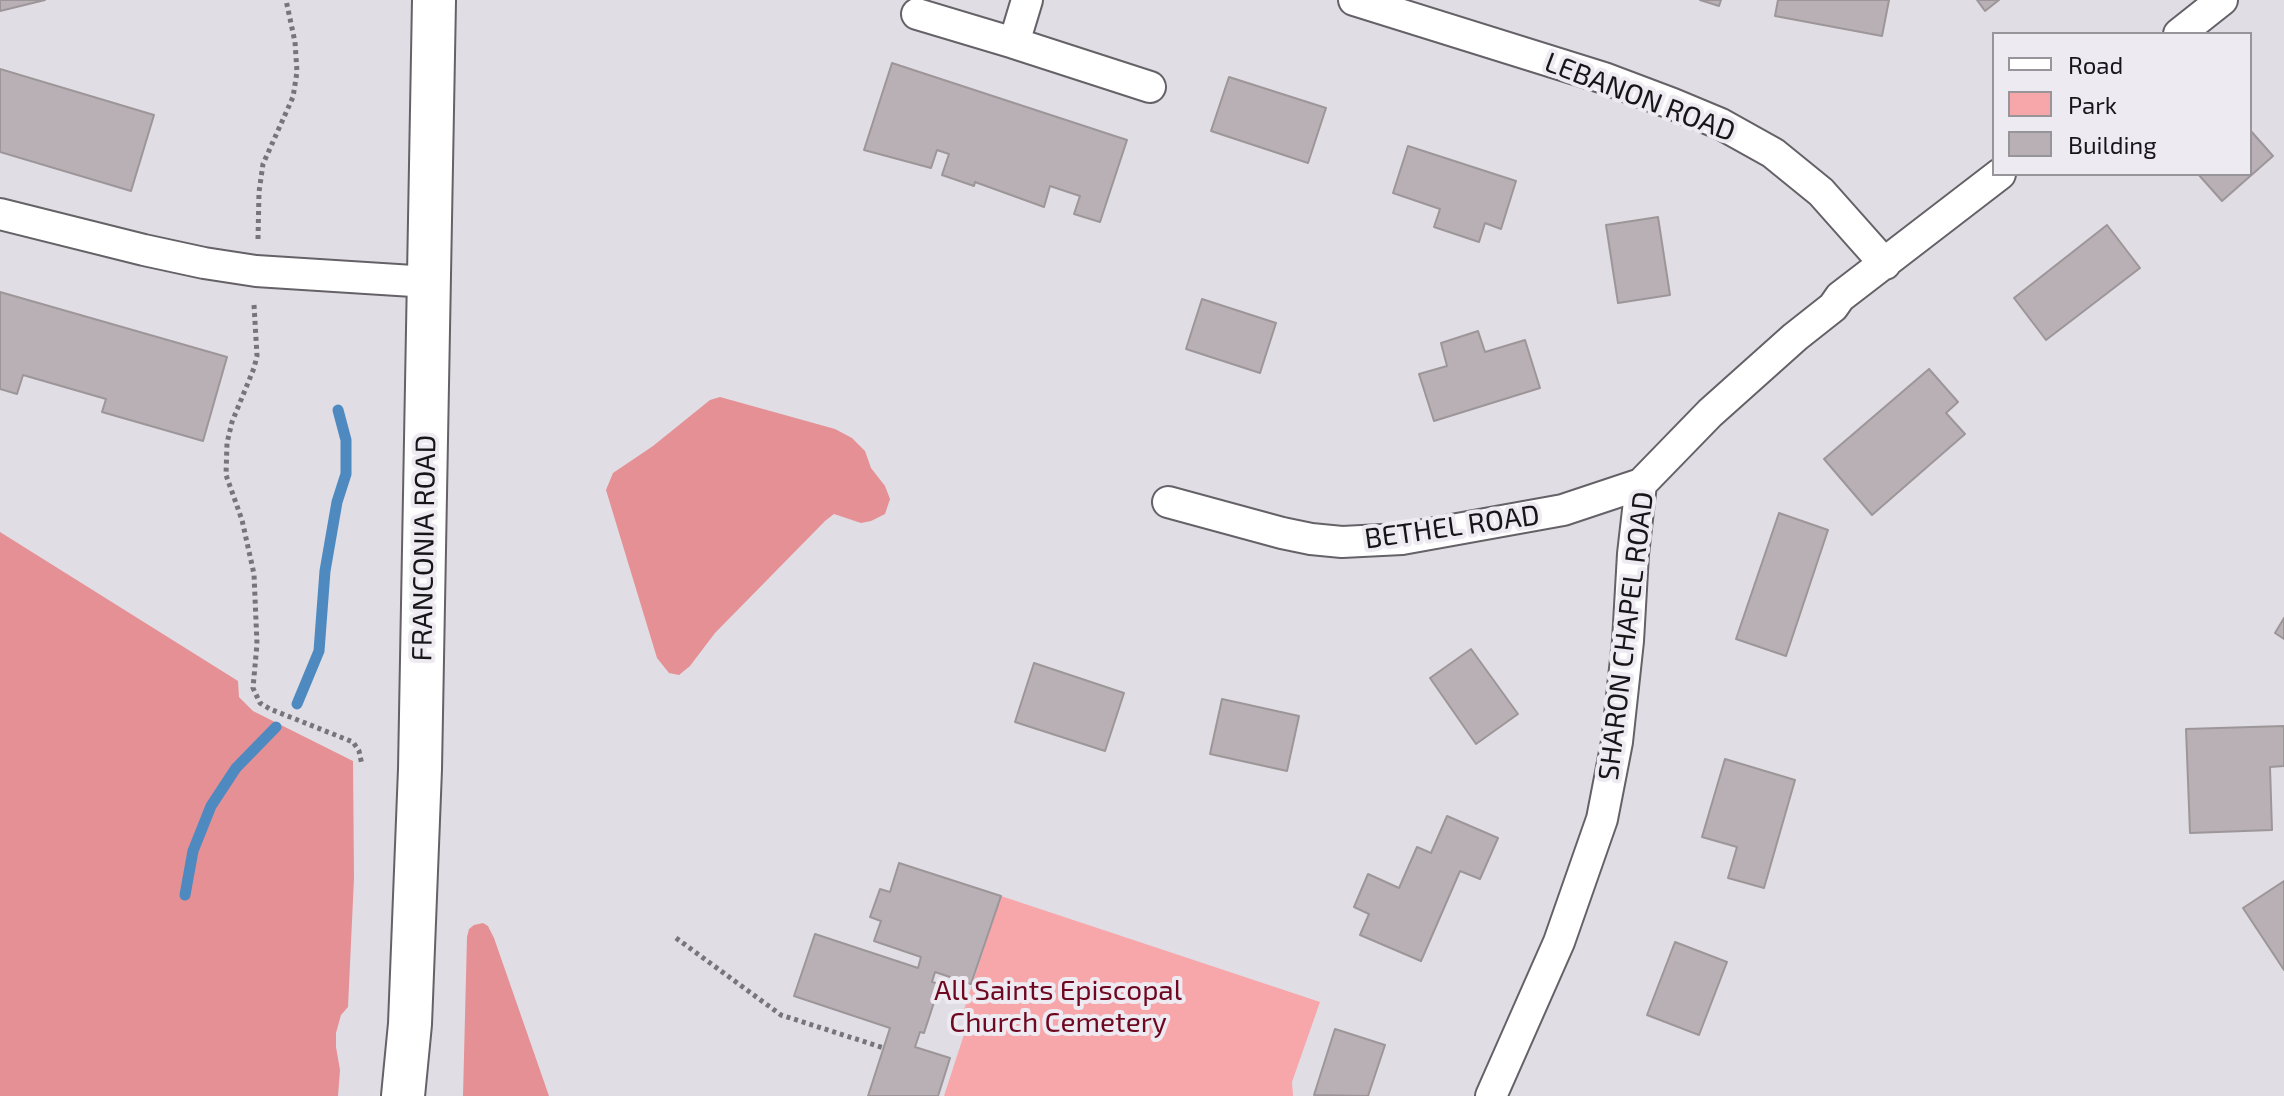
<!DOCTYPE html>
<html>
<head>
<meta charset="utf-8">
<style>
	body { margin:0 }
	#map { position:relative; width:2284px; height:1096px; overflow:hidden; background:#e1dde4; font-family:"Exo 2",sans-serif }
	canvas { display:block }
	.legend { position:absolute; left:1992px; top:32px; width:260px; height:144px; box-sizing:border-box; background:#eeeaf1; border:2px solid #98959a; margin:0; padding:10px 14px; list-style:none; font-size:24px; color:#171518 }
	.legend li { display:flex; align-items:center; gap:16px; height:40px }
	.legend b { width:40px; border:2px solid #98959a }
</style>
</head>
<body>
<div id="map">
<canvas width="2284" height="1096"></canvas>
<ul class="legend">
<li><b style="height:10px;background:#fff"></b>Road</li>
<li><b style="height:22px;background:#f7a6aa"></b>Park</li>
<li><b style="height:22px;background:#b8b0b4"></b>Building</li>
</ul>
</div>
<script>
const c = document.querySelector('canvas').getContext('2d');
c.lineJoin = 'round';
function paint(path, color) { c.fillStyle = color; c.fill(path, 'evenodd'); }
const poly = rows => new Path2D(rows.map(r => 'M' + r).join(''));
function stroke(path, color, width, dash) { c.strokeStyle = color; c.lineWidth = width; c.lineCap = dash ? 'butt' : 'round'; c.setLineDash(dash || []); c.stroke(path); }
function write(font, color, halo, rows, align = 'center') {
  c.font = font + ' "Exo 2",sans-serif'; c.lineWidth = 8; c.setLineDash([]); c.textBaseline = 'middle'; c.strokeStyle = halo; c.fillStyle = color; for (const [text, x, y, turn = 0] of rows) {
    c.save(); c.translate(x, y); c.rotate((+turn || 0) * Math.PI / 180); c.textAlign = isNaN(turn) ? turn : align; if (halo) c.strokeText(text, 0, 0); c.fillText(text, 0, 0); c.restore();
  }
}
paint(poly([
	[1001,896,1320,1002,1292,1082,1293,1096,944,1096,969,1019,962,1016]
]), '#f7a6aa');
paint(poly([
	[720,397,835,429,852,438,865,451,871,468,885,486,890,499,885,514,871,521,861,523,834,514,825,521,715,633,690,666,679,675,669,673,657,658,606,490,613,473,653,446,710,400],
	[0,532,238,681,239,697,253,711,353,761,354,878,348,1007,341,1015,336,1033,336,1047,340,1070,338,1096,0,1096],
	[483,923,488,926,494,938,549,1096,463,1096,467,937,469,929,474,925]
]), '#e49095');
stroke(poly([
	[297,704,319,651,325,571,337,502,346,474,346,440,338,410],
	[185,895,193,851,211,806,236,768,276,727]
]), '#4e8abf', 11);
const building = poly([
	[0,0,45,0,0,11,0,0],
	[1700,0,1721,0,1719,6,1700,0],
	[1778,0,1889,0,1882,36,1775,16,1778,0],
	[1977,0,1999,0,1985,11,1977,0],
	[892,63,1127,140,1100,222,1074,214,1080,196,1050,186,1044,207,975,182,974,186,942,175,949,154,937,150,931,168,864,150,892,63],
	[0,69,154,115,131,191,0,152,0,69],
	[1229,77,1326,108,1308,163,1211,131,1229,77],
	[2250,130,2273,156,2222,201,2198,174,2250,174,2250,130],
	[1408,146,1516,181,1501,229,1485,223,1479,242,1434,227,1440,209,1393,193,1408,146],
	[1658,217,1670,295,1618,303,1606,225,1658,217],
	[2107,225,2140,268,2046,340,2014,298,2107,225],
	[0,292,227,357,203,441,102,412,106,399,23,375,17,394,0,389,0,292],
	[1202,299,1276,323,1260,373,1186,349,1202,299],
	[1478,331,1485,352,1525,340,1540,388,1434,421,1419,374,1447,366,1441,343,1478,331],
	[1929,369,1958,402,1946,413,1965,434,1872,515,1824,459,1929,369],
	[1779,513,1828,530,1786,656,1736,639,1779,513],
	[2284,618,2284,639,2275,633,2284,618],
	[1471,649,1518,714,1476,744,1430,678,1471,649],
	[1034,663,1124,693,1105,751,1015,722,1034,663],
	[1222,699,1299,716,1287,771,1210,754,1222,699],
	[2284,726,2284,766,2270,767,2272,830,2190,833,2186,729,2284,726],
	[1725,759,1795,780,1764,888,1728,878,1737,847,1702,837,1725,759],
	[1447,816,1498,838,1480,879,1460,871,1421,961,1360,935,1369,914,1354,907,1368,874,1399,888,1417,847,1431,853,1447,816],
	[899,863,1001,896,971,984,935,972,932,982,940,984,924,1033,920,1032,915,1047,950,1058,938,1096,868,1096,890,1028,794,996,815,934,918,968,921,957,874,941,881,921,870,917,880,889,890,892,899,863],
	[2284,881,2284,970,2243,908,2284,881],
	[1675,942,1727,962,1699,1035,1647,1015,1675,942],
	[1335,1029,1385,1045,1368,1096,1314,1095,1335,1029]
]);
paint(building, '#b8b0b4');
stroke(building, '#9d9699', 2);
const minor = poly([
	[1354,0,1604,78,1673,104,1721,124,1773,153,1821,192,1885,264],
	[917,14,1014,43,1027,0],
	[2179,34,2222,0],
	[1014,43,1150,87],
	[0,214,144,250,204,263,256,271,429,282],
	[1168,502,1282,533,1311,539,1342,542,1402,539,1563,510,1641,484],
	[1491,1096,1559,942,1602,819,1617,742,1628,641,1633,554,1641,484,1710,413,1795,337,1833,307,1840,297,2000,174]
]);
const secondary = poly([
	[403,1096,410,1024,420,769,434,0]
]);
stroke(minor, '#656167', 34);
stroke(secondary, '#656167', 46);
stroke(poly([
	[258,239,259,192,263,164,293,97,297,72,295,42,286,0],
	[254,305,257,356,254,368,232,422,227,443,226,475,242,520,254,574,257,644,253,688,260,703,270,709,353,742,359,751,362,765],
	[676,938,781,1015,884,1048]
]), '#78757a', 5, [4, 4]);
stroke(minor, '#fff', 30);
stroke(secondary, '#fff', 42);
write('28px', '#171518', '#eeeaf1', [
	["LEBANON ROAD",1640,97,21],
	["BETHEL ROAD",1452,527,-8],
	["FRANCONIA ROAD",424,548,-89],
	["SHARON CHAPEL ROAD",1626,636,-83]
]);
write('28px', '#6e0720', '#eeeaf1', [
	["All Saints Episcopal",1058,991],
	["Church Cemetery",1058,1023]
]);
</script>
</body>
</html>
